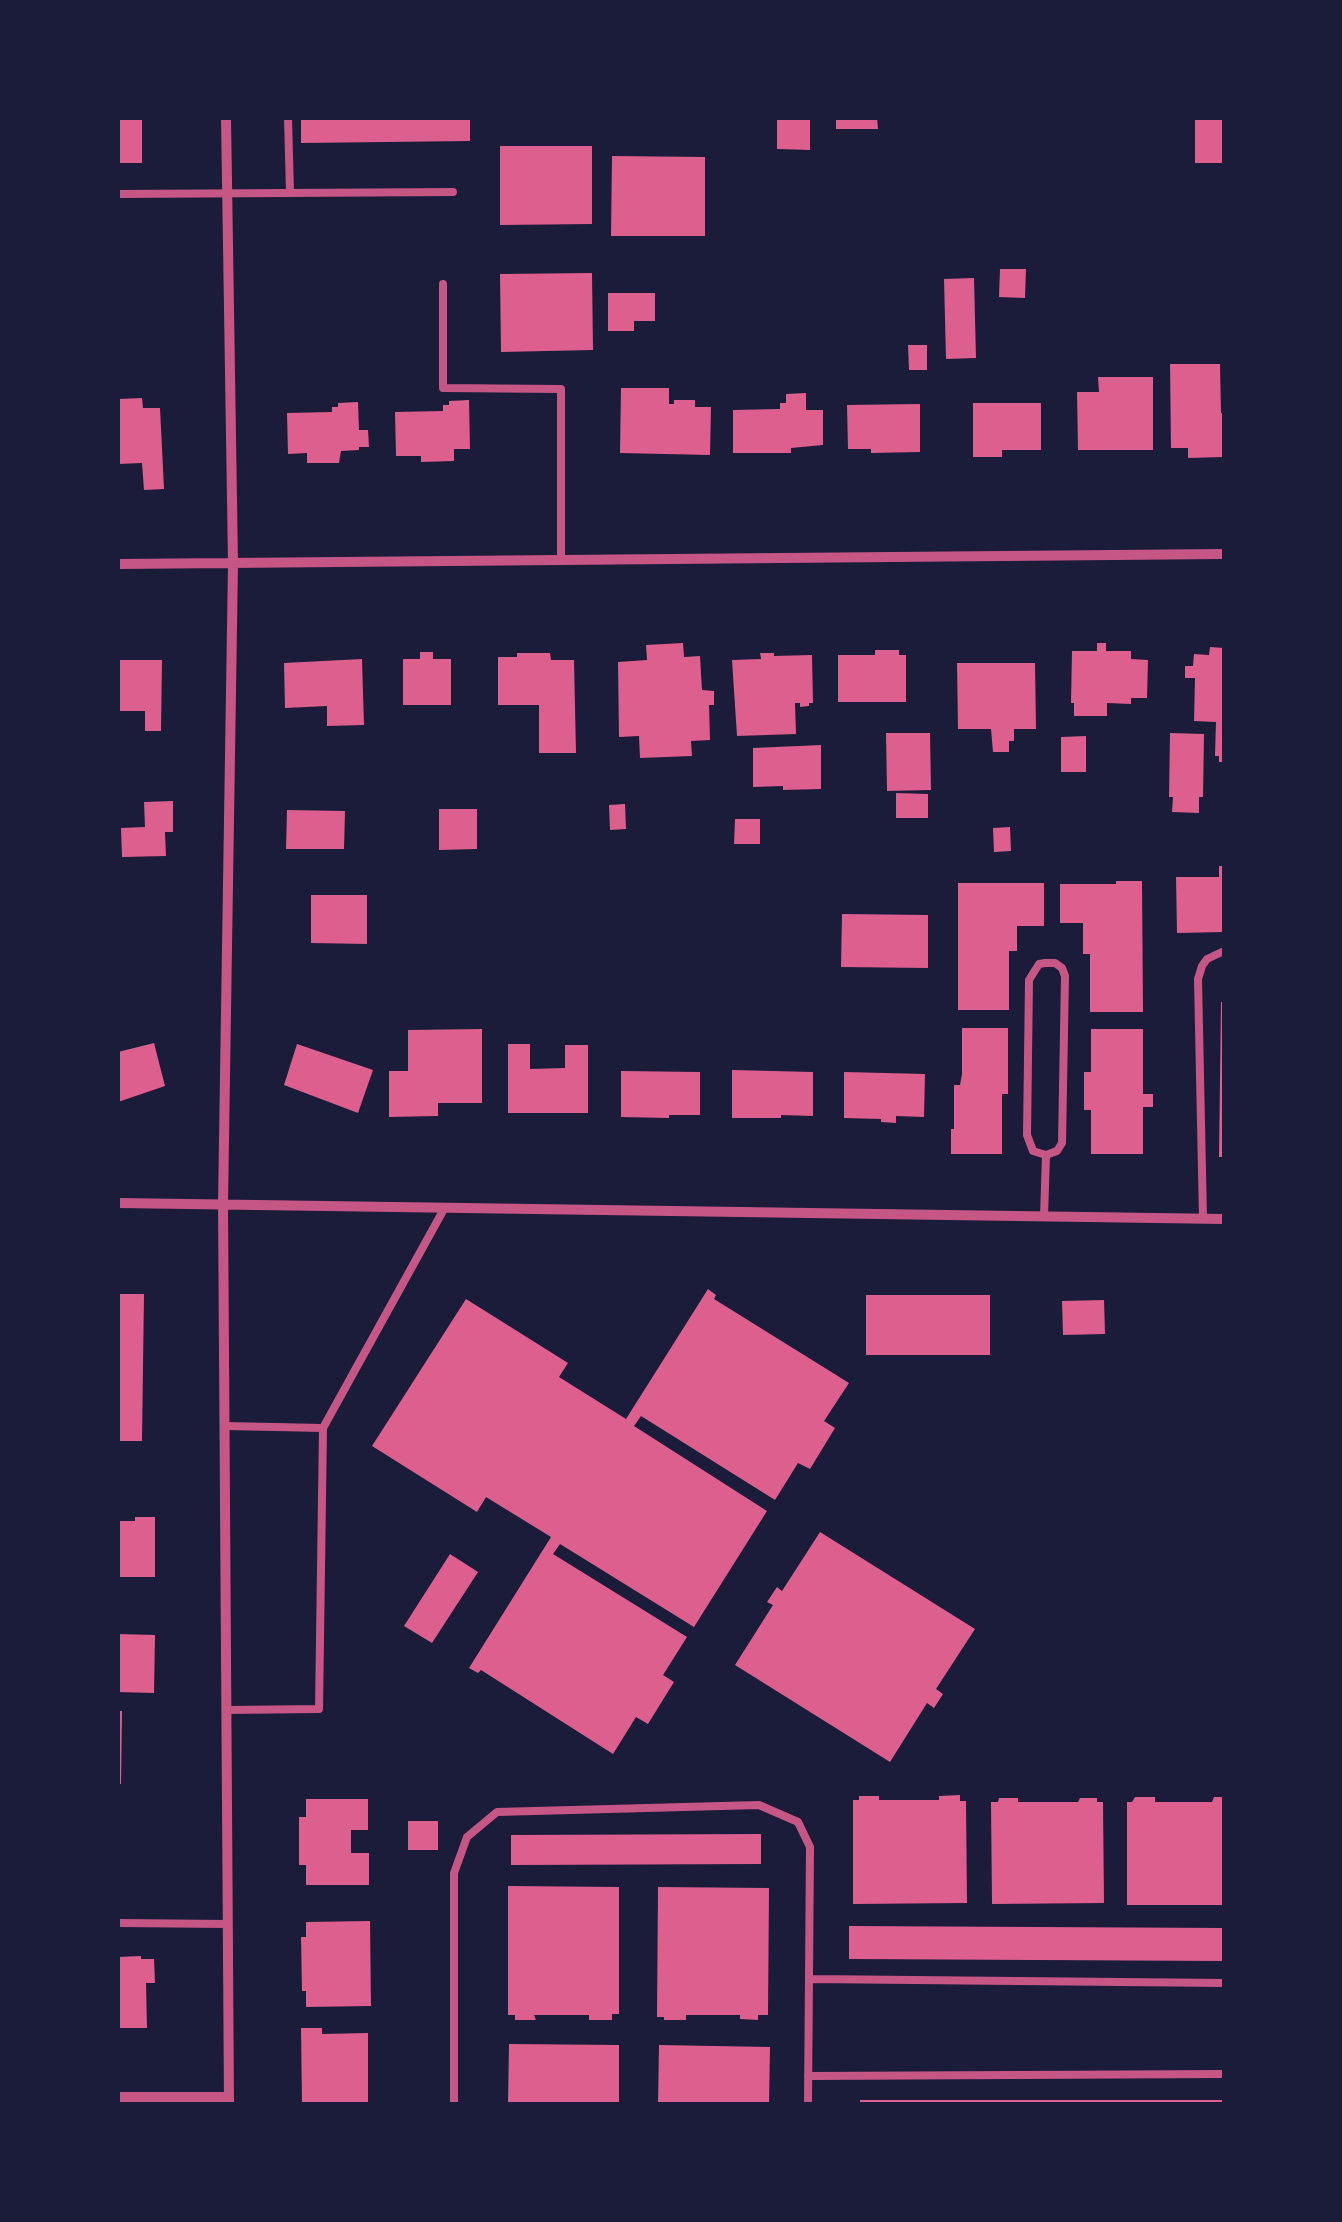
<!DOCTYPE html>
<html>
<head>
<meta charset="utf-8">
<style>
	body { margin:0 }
	#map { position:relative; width:1342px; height:2222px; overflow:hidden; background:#1b1b3a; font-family:"Work Sans",sans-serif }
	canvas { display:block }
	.frame { position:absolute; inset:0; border:120px solid #1b1b3a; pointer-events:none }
</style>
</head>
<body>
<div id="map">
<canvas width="1342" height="2222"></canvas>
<div class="frame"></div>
</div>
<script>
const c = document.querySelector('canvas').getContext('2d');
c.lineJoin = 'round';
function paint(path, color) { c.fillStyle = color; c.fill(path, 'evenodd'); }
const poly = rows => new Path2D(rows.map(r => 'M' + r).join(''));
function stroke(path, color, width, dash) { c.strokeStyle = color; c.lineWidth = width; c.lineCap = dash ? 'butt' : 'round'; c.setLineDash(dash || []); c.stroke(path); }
paint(poly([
	[118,118,142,118,142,163,118,163],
	[301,118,470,118,470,141,301,143],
	[777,118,810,118,810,150,777,149],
	[836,118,877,118,878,129,836,129],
	[1195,118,1224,118,1224,163,1195,163],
	[500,146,592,146,592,224,500,225],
	[612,156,705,157,705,236,611,236],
	[1000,269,1026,269,1025,298,999,297],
	[592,273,593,350,501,352,500,274],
	[974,278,976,358,946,359,944,279],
	[608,293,655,293,655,321,634,321,634,331,608,331],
	[908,345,927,345,927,370,909,370],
	[1170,364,1220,364,1221,413,1224,413,1224,457,1188,458,1188,448,1171,448],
	[1098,377,1153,377,1153,450,1078,450,1077,392,1099,392],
	[621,388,669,388,669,404,674,404,674,400,695,400,695,407,711,407,710,455,620,453],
	[806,393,806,410,823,410,823,445,791,448,791,453,733,453,733,410,780,409,780,403,786,403,786,394],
	[142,398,143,408,160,408,164,489,144,490,142,463,118,464,118,399],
	[469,400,470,449,454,449,454,461,421,462,421,456,396,456,395,412,443,411,443,405,449,405,449,401],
	[358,402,359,430,368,430,369,447,359,447,359,450,341,451,339,463,307,463,307,453,288,454,287,413,332,412,332,407,338,407,338,403],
	[973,403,1041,403,1041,450,1002,450,1002,457,973,457],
	[920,404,920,452,871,453,871,449,848,449,847,405],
	[683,643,684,657,700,656,702,690,714,691,714,705,709,705,710,740,691,741,692,756,640,758,639,736,619,737,618,662,647,660,646,645],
	[1097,643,1106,643,1106,651,1131,651,1131,659,1148,660,1147,698,1131,698,1131,704,1107,703,1107,716,1074,716,1074,703,1071,703,1072,651,1097,651],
	[1210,647,1224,648,1224,762,1219,762,1219,756,1215,756,1216,722,1194,721,1195,678,1185,678,1185,666,1193,666,1194,654,1209,655],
	[875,650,899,650,899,655,906,655,906,702,838,702,838,655,875,655],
	[420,652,433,652,433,659,451,659,451,705,403,705,403,659,420,659],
	[517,653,550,653,551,660,574,660,576,753,539,753,539,705,498,705,498,657,517,657],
	[760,653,774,653,774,656,812,655,813,703,809,703,809,706,800,707,800,703,795,703,796,734,737,736,732,660,761,659],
	[362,659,364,725,327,726,327,706,285,708,284,663],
	[118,660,162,660,161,731,145,731,145,711,118,711],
	[957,663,1035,663,1036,729,1014,729,1014,741,1009,741,1009,752,993,752,991,729,958,729],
	[886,733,930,733,931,790,887,791],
	[1170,733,1204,734,1203,797,1199,797,1199,813,1172,812,1173,797,1169,797],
	[1086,736,1086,772,1061,772,1061,737],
	[821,745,821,789,783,790,783,786,753,787,753,748],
	[896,793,928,794,928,818,896,818],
	[173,801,173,832,165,832,166,856,122,857,121,828,145,827,144,802],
	[625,804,626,829,610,830,609,805],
	[439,809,477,809,477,849,439,850],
	[287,810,345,811,344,849,286,849],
	[735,819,760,819,760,844,734,844],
	[1010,827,1011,851,994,852,993,828],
	[1219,866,1224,866,1224,932,1177,933,1176,877,1219,877],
	[1116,881,1142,881,1143,1012,1090,1012,1090,954,1083,954,1083,923,1060,923,1060,884,1116,884],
	[958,883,1044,883,1044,926,1017,926,1017,951,1009,951,1009,1010,958,1010],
	[311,895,367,895,367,944,311,943],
	[842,914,928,915,928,968,841,967],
	[1221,1002,1224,1002,1224,1157,1219,1157],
	[962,1028,1008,1028,1008,1094,1002,1094,1002,1154,951,1154,951,1129,954,1129,954,1085,960,1085,962,1074],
	[482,1029,482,1103,438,1103,438,1116,389,1117,389,1071,408,1071,408,1030],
	[1091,1029,1143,1029,1143,1094,1153,1094,1153,1107,1143,1107,1143,1154,1091,1154,1091,1110,1084,1110,1084,1072,1091,1072],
	[154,1043,165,1086,118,1102,118,1052],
	[297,1044,373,1070,358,1113,284,1085],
	[508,1044,530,1044,530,1069,565,1068,565,1045,588,1045,588,1113,508,1113],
	[732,1070,813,1072,813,1116,781,1115,781,1118,732,1118],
	[621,1071,700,1072,700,1115,669,1115,669,1118,621,1117],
	[844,1072,925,1074,924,1117,896,1116,896,1123,881,1122,881,1119,844,1118],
	[708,1289,716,1295,714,1299,849,1383,824,1421,835,1428,810,1469,798,1463,775,1500,641,1416,634,1426,767,1511,694,1627,560,1544,553,1554,687,1637,663,1675,674,1682,648,1724,636,1717,613,1754,481,1670,478,1673,469,1668,551,1537,486,1497,477,1512,372,1446,466,1299,568,1363,559,1377,626,1419],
	[118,1294,144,1294,142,1441,118,1441],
	[866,1295,990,1295,990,1355,866,1355],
	[1104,1300,1105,1334,1063,1335,1062,1301],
	[135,1517,155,1517,155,1577,118,1577,118,1521,135,1521],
	[820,1532,975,1629,936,1689,943,1694,934,1708,927,1703,890,1762,735,1665,773,1605,767,1602,777,1587,782,1591],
	[450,1554,478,1572,432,1643,404,1626],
	[118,1634,155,1635,154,1693,118,1692],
	[118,1711,122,1711,121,1784,118,1784],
	[960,1795,960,1801,966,1801,967,1903,853,1904,853,1800,859,1800,859,1796,879,1796,879,1800,939,1800,939,1796],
	[1135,1797,1155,1797,1155,1802,1212,1802,1214,1797,1224,1797,1224,1905,1127,1905,1127,1802,1132,1802],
	[999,1798,1018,1798,1018,1802,1078,1802,1080,1798,1097,1798,1097,1802,1103,1802,1104,1903,992,1904,991,1802,998,1802],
	[306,1799,368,1799,368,1830,351,1830,351,1853,369,1853,369,1885,306,1885,306,1865,299,1865,299,1817,306,1817],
	[408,1821,438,1821,438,1850,408,1850],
	[761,1834,761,1864,511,1865,511,1835],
	[508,1886,619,1887,619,2014,612,2014,612,2020,589,2020,589,2015,534,2015,536,2020,515,2020,515,2015,508,2015],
	[658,1887,769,1888,768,2015,758,2015,758,2020,740,2019,740,2015,686,2015,686,2020,664,2020,664,2017,657,2017],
	[370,1921,371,2006,306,2007,306,1991,302,1991,301,1937,306,1937,306,1922],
	[849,1926,1224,1928,1224,1961,849,1959],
	[141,1956,141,1959,154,1959,155,1983,146,1983,147,2028,118,2028,118,1957],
	[301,2028,322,2028,322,2034,368,2033,368,2104,302,2104],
	[509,2044,619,2045,619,2104,508,2104],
	[659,2045,770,2047,769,2104,658,2104],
	[860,2100,1224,2100,1224,2104,860,2104]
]), '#dd5f8e');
stroke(poly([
	[288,118,290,193],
	[118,194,453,192],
	[443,284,443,388,561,389,561,560],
	[1044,1217,1046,1155,1057,1151,1062,1143,1065,976,1062,968,1055,963,1045,963,1039,964,1029,980,1027,1135,1033,1151,1046,1155],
	[1203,1219,1198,979,1202,966,1207,959,1224,951],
	[225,1426,323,1428,319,1709,226,1710],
	[323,1428,444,1209],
	[118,1923,228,1924],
	[810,1979,1224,1983],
	[808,2076,1224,2074],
	[454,2104,454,1873,467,1837,497,1812,759,1805,798,1822,810,1847,808,2104]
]), '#c65784', 8);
stroke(poly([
	[226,118,233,563,223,1204,229,2104],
	[118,564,1224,554],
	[118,1203,1224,1219],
	[118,2097,228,2097]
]), '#c65784', 10);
</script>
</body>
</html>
